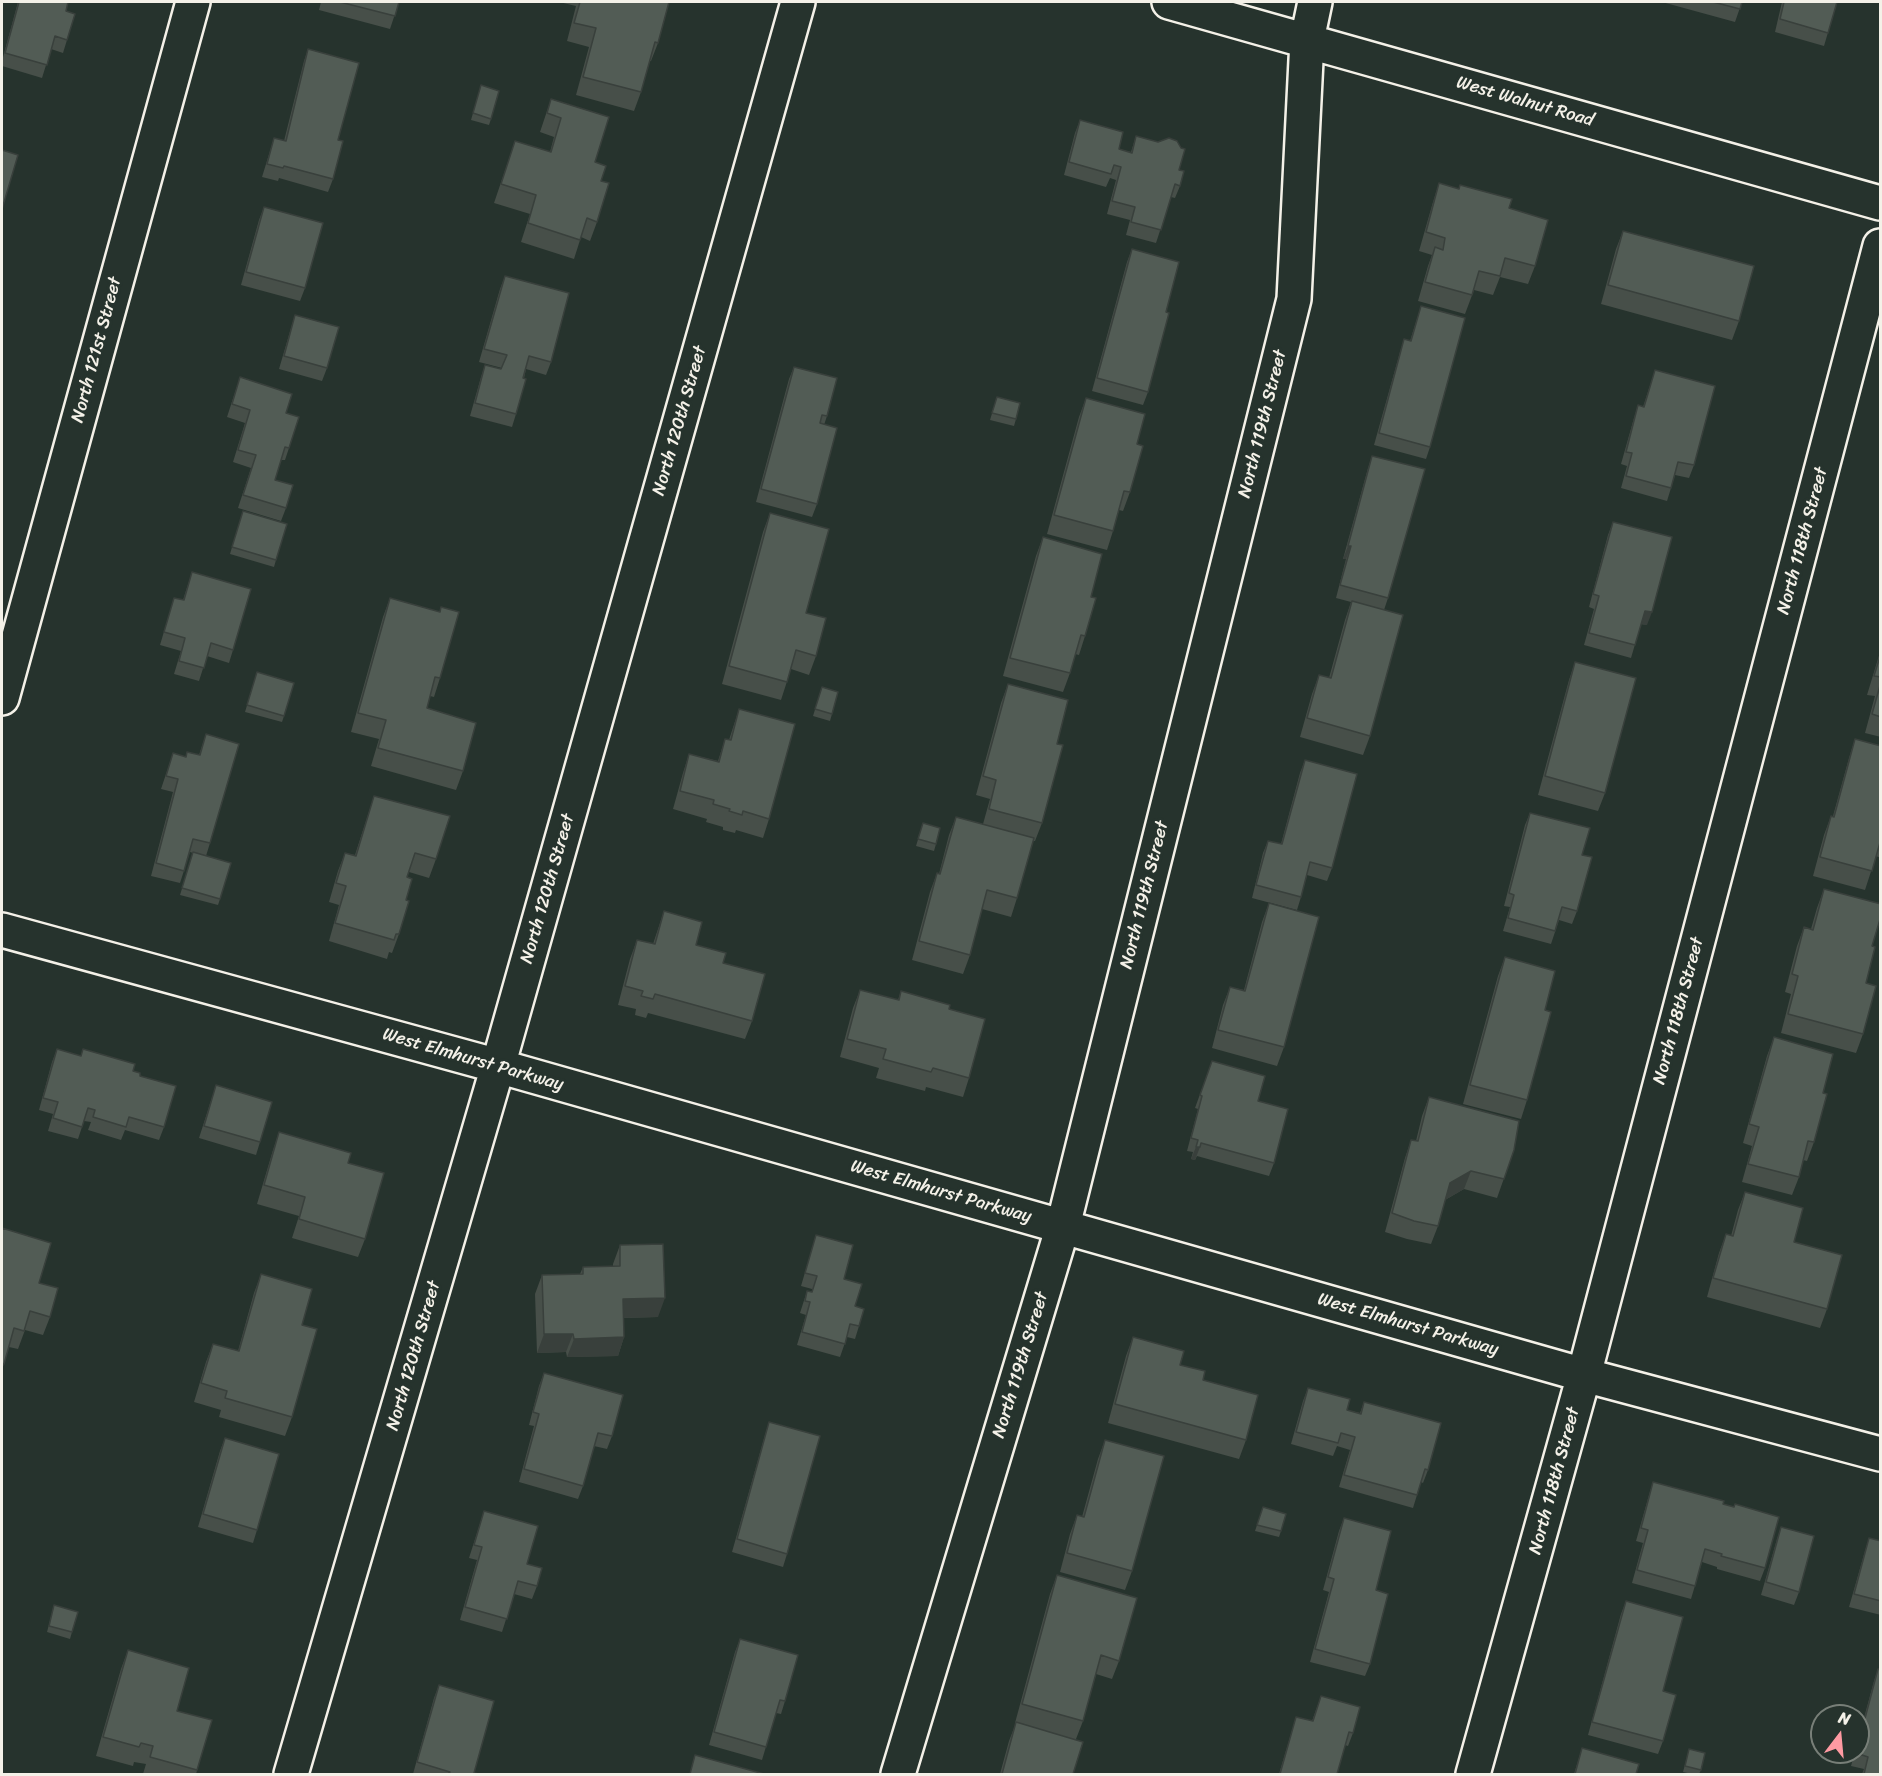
<!DOCTYPE html>
<html>
<head>
<meta charset="utf-8">
<style>
	body { margin:0 }
	#map { position:relative; width:1882px; height:1776px; overflow:hidden; background:#26332d; font-family:Sriracha,sans-serif }
	canvas { display:block }
	.frame { position:absolute; inset:0; border:3px solid #f4f1e8; pointer-events:none }
	.north { position:absolute; left:1810px; top:1704px; width:60px; height:60px; box-sizing:border-box; background:#26332d; border:2px solid #787f78; border-radius:50%; rotate:16deg; font-size:16px; font-weight:700; line-height:24px; text-align:center; color:#f4f1e8 }
	.north::after { content:''; display:block; margin:auto; width:21px; height:27px; background:#ff9aa2; clip-path:polygon(50% 0,100% 100%,50% 72%,0 100%) }
</style>
</head>
<body>
<div id="map">
<canvas width="1882" height="1776"></canvas>
<div class="frame"></div>
<div class="north">N</div>
</div>
<script>
const c = document.querySelector('canvas').getContext('2d');
c.lineJoin = 'round';
const poly = rows => new Path2D(rows.map(r => 'M' + r).join(''));
function stroke(path, color, width, dash) { c.strokeStyle = color; c.lineWidth = width; c.lineCap = dash ? 'butt' : 'round'; c.setLineDash(dash || []); c.stroke(path); }
function paint(path, color) { c.fillStyle = color; c.fill(path, 'evenodd'); }
function write(font, color, halo, rows, align = 'center') {
  c.font = font + ' Sriracha,sans-serif'; c.lineWidth = 6; c.setLineDash([]); c.textBaseline = 'middle'; c.strokeStyle = halo; c.fillStyle = color; for (const [text, x, y, turn = 0] of rows) {
    c.save(); c.translate(x, y); c.rotate((+turn || 0) * Math.PI / 180); c.textAlign = isNaN(turn) ? turn : align; if (halo) c.strokeText(text, 0, 0); c.fillText(text, 0, 0); c.restore();
  }
}
const minor = poly([
	[1169,2,1880,203],
	[2,698,193,2],
	[2,930,498,1066,1584,1375,1880,1454],
	[291,1774,498,1066,798,2],
	[898,1774,1063,1226,1294,299,1307,40,1315,2],
	[1473,1774,1584,1375,1880,246]
]);
stroke(minor, '#f4f1e8', 38);
stroke(minor, '#26332d', 33);
paint(poly([
	[18,2,68,2,66,11,67,40,63,53,51,49,42,78,2,66,2,61],
	[321,2,399,2,390,29,319,10],
	[559,2,669,2,658,43,651,61,649,61,641,92,634,111,576,95,589,47,567,41,576,6],
	[1662,2,1742,2,1735,22],
	[1782,2,1837,2,1824,46,1775,32],
	[308,49,338,140,333,179,328,192,279,178,278,181,262,177,274,138,284,141,304,61],
	[481,85,491,119,489,125,471,120],
	[551,99,595,162,601,181,597,222,590,241,581,237,574,259,521,242,530,214,494,203,515,141,550,152,554,137,540,132],
	[1080,120,1119,149,1131,152,1136,136,1179,170,1180,186,1175,198,1171,197,1156,243,1126,235,1130,220,1107,214,1116,180,1110,178,1106,187,1064,175,1075,133],
	[1439,183,1509,208,1535,266,1528,284,1500,277,1493,295,1474,290,1465,314,1418,301,1428,266,1432,255,1419,251,1433,202],
	[264,207,305,288,300,301,241,285,259,220],
	[1623,231,1739,321,1732,340,1601,304,1616,249],
	[1132,249,1166,312,1148,392,1143,405,1092,391,1127,262],
	[505,276,551,362,546,375,526,369,516,414,512,427,470,416,481,377,485,365,501,369,502,368,479,362,500,289],
	[1421,306,1430,447,1426,459,1374,445,1400,352,1404,339,1410,341],
	[295,315,327,368,322,381,279,369,291,328],
	[794,367,827,416,824,425,817,504,812,517,756,502,789,379],
	[1655,370,1694,465,1689,478,1675,475,1667,501,1621,488,1627,466,1621,464,1634,418,1638,405,1643,407],
	[240,377,286,413,289,448,285,460,281,460,275,480,286,508,281,521,238,508,251,468,233,462,245,423,227,417],
	[997,397,1016,419,1014,426,990,420],
	[1086,398,1137,444,1130,492,1123,511,1119,510,1113,531,1107,550,1047,534,1079,417],
	[1372,456,1388,598,1384,610,1370,736,1363,755,1300,737,1312,694,1319,675,1329,678,1345,620,1351,602,1336,598,1346,559,1343,559,1368,468],
	[770,513,806,613,816,656,809,675,791,669,781,700,722,684,763,532],
	[241,517,276,560,274,567,230,554],
	[1613,522,1647,625,1641,624,1631,658,1584,645,1594,609,1589,607,1608,535],
	[1043,537,1091,597,1085,636,1079,655,1075,654,1070,673,1063,692,1003,676,1036,556],
	[192,572,233,650,229,663,207,656,199,681,174,674,181,651,160,645,174,598,183,600],
	[390,598,440,678,434,697,430,696,427,708,463,771,456,790,371,766,379,739,351,732,383,617],
	[1881,649,1881,737,1865,733,1875,696,1867,695],
	[1575,662,1605,793,1598,811,1538,795,1569,680],
	[257,672,284,716,282,722,245,712],
	[1008,684,1057,744,1042,823,1035,841,1033,841,1017,898,1011,917,982,909,970,955,963,974,912,960,930,892,937,873,939,874,949,835,956,817,983,824,990,799,976,795,1001,703],
	[822,687,832,714,830,721,813,716],
	[739,709,769,819,763,838,736,830,735,833,723,830,723,827,706,822,707,819,673,809,683,773,689,754,718,761,725,739,729,740],
	[206,734,210,843,206,856,220,899,218,905,180,895,193,853,190,852,180,883,151,876,173,792,161,789,173,753,186,757,199,755],
	[1855,739,1881,746,1881,858,1876,856,1865,890,1813,876,1824,835,1831,816,1833,816,1849,758],
	[1305,760,1332,868,1327,881,1307,875,1301,897,1297,910,1252,898,1263,853,1268,841,1281,844,1300,773],
	[374,796,436,859,429,878,409,872,407,877,406,900,399,934,392,953,389,952,387,959,329,941,339,905,329,902,338,871,345,853,355,855],
	[1530,813,1582,855,1577,911,1572,924,1559,920,1551,944,1503,931,1510,907,1504,906,1525,825],
	[923,823,936,844,934,851,916,846],
	[1824,889,1872,946,1866,983,1863,1034,1856,1053,1781,1033,1791,994,1785,992,1797,946,1804,927,1811,929,1817,908],
	[1269,903,1284,1047,1277,1066,1212,1048,1223,1005,1230,987,1244,990,1262,922],
	[664,911,696,945,723,963,752,1021,745,1039,648,1013,646,1018,635,1015,636,1009,618,1005,630,959,637,940,653,944],
	[1505,957,1545,1010,1527,1100,1521,1119,1463,1104,1498,976],
	[860,990,898,1000,901,991,949,1009,969,1078,963,1097,926,1087,925,1091,876,1078,879,1068,840,1057,853,1008],
	[1774,1037,1823,1093,1814,1142,1807,1161,1803,1160,1799,1177,1792,1195,1742,1182,1752,1146,1743,1143,1767,1056],
	[57,1049,81,1056,83,1049,133,1071,140,1076,164,1127,159,1140,125,1130,121,1140,88,1130,91,1122,84,1121,78,1139,48,1131,53,1114,39,1110,52,1062],
	[1212,1061,1258,1101,1274,1163,1269,1176,1197,1156,1195,1160,1191,1159,1193,1152,1187,1151,1198,1109,1195,1108],
	[216,1085,260,1142,256,1155,199,1138],
	[1429,1097,1514,1150,1497,1198,1464,1189,1445,1200,1438,1226,1431,1244,1407,1239,1385,1232,1405,1158,1411,1140,1416,1141,1422,1116],
	[279,1132,365,1239,358,1257,292,1238,299,1216,257,1204,273,1150],
	[1745,1192,1794,1242,1827,1309,1820,1328,1707,1297,1719,1253,1726,1234,1731,1236,1738,1210],
	[2,1228,39,1283,50,1317,43,1335,25,1330,18,1349,9,1347,2,1370],
	[816,1235,844,1279,855,1306,859,1326,855,1339,847,1337,840,1357,797,1345,806,1315,800,1313,807,1291,812,1292,812,1289,801,1286],
	[620,1245,658,1317,624,1318,624,1337,618,1356,567,1357,566,1352,537,1353,535,1294,542,1275,580,1274,583,1267,613,1266,613,1264],
	[261,1274,302,1325,292,1417,285,1436,219,1417,221,1410,194,1402,206,1362,213,1344,238,1351,254,1293],
	[1133,1337,1203,1380,1246,1440,1239,1459,1108,1423,1126,1356],
	[544,1373,612,1436,607,1449,594,1446,583,1486,578,1499,519,1482,534,1426,529,1425,539,1386],
	[1308,1388,1347,1410,1360,1413,1364,1402,1428,1470,1423,1483,1421,1482,1413,1508,1339,1487,1350,1450,1337,1446,1333,1456,1291,1444,1303,1401],
	[769,1422,787,1554,783,1567,732,1552,765,1435],
	[225,1438,257,1530,253,1543,198,1527,220,1451],
	[1105,1440,1132,1571,1125,1590,1060,1572,1070,1534,1077,1515,1082,1517,1098,1459],
	[1653,1482,1734,1507,1765,1568,1760,1581,1717,1569,1717,1567,1702,1562,1691,1599,1632,1583,1643,1543,1636,1541,1649,1495],
	[1263,1507,1281,1531,1279,1537,1255,1531],
	[484,1511,527,1564,537,1586,532,1599,514,1594,502,1632,460,1620,477,1560,469,1558],
	[1344,1518,1376,1590,1370,1664,1365,1676,1310,1662,1329,1592,1323,1590,1339,1531],
	[1781,1527,1799,1592,1794,1605,1761,1595,1777,1539],
	[1869,1538,1881,1541,1881,1615,1849,1607,1865,1551],
	[1057,1575,1119,1661,1112,1679,1096,1674,1083,1721,1076,1739,1073,1774,1000,1774,1009,1741,1016,1723,1015,1723,1050,1594],
	[1626,1601,1663,1691,1663,1741,1658,1754,1588,1735,1621,1614],
	[54,1605,72,1632,70,1639,47,1632],
	[740,1639,785,1701,781,1714,776,1713,762,1760,709,1745,735,1652],
	[128,1650,177,1711,212,1720,196,1774,143,1774,146,1764,134,1762,133,1766,96,1756,121,1669],
	[1878,1669,1881,1774,1862,1774,1864,1769,1851,1766,1855,1752,1858,1752,1858,1740,1874,1681],
	[439,1685,474,1773,479,1774,413,1774,434,1698],
	[1321,1696,1353,1733,1348,1746,1345,1745,1337,1774,1279,1774,1296,1717,1312,1721],
	[1582,1748,1636,1774,1574,1774],
	[1689,1749,1701,1770,1699,1774,1692,1774,1683,1772]
]), '#474f49');
paint(poly([
	[1348,546,1351,546,1346,559,1343,559],
	[1645,611,1652,612,1647,625,1640,624],
	[1196,1147,1200,1147,1195,1160,1191,1159],
	[1471,1171,1464,1189,1443,1201,1450,1183],
	[665,1298,658,1317,617,1318,623,1299],
	[544,1334,573,1334,566,1352,537,1353],
	[624,1337,618,1356,567,1357,574,1339]
]), '#39403c');
const building = poly([
	[19,2,68,2,66,11,75,14,67,40,55,36,47,65,5,53,19,2],
	[340,2,399,2,395,16,340,2],
	[580,2,669,2,658,43,655,42,641,92,583,77,596,28,574,23,580,2],
	[1713,2,1742,2,1740,9,1713,2],
	[1784,2,1837,2,1828,33,1780,19,1784,2],
	[308,49,359,63,338,140,343,141,333,179,284,166,283,168,267,164,274,138,286,141,308,49],
	[481,85,499,91,491,119,473,113,481,85],
	[551,99,609,117,595,162,606,166,601,181,609,183,597,222,587,218,580,240,528,223,536,195,501,184,515,141,551,152,561,118,547,113,551,99],
	[1080,120,1123,132,1119,149,1132,153,1136,136,1158,142,1169,138,1177,141,1181,148,1185,149,1179,170,1184,171,1180,186,1175,184,1161,230,1131,222,1135,207,1112,201,1121,167,1114,165,1111,174,1069,162,1080,120],
	[2,150,18,155,2,209,2,150],
	[1439,183,1459,189,1460,185,1512,199,1509,208,1548,220,1535,266,1505,258,1500,276,1479,271,1472,295,1425,282,1435,247,1443,250,1445,238,1426,232,1439,183],
	[264,207,323,223,305,288,246,272,264,207],
	[1623,231,1754,266,1739,321,1608,285,1623,231],
	[1132,249,1179,262,1166,312,1169,313,1148,392,1097,378,1132,249],
	[505,276,569,293,551,362,529,356,523,378,526,379,516,414,475,403,485,365,501,369,507,355,484,349,505,276],
	[1421,306,1465,318,1430,447,1379,433,1404,339,1411,341,1421,306],
	[295,315,339,327,327,368,284,356,295,315],
	[794,367,837,378,827,416,822,415,820,423,837,428,817,504,761,489,794,367],
	[1655,370,1715,386,1694,465,1678,462,1671,488,1626,476,1632,453,1626,452,1638,405,1644,407,1655,370],
	[240,377,292,394,286,413,299,417,289,448,285,447,275,480,293,485,286,508,243,495,256,455,238,450,250,410,232,404,240,377],
	[997,397,1020,403,1016,419,992,413,997,397],
	[1086,398,1145,414,1137,444,1143,446,1130,492,1124,491,1113,531,1054,515,1086,398],
	[1372,456,1425,469,1388,598,1340,585,1351,546,1348,546,1372,456],
	[243,511,287,524,276,560,232,547,243,511],
	[770,513,829,529,806,613,826,618,816,656,796,650,787,682,729,666,770,513],
	[1613,522,1672,537,1652,612,1645,611,1635,645,1589,633,1599,596,1593,594,1613,522],
	[1043,537,1102,554,1091,597,1096,598,1085,636,1081,635,1070,673,1010,658,1043,537],
	[192,572,251,589,233,650,211,643,204,668,179,661,185,638,164,632,174,598,184,600,192,572],
	[390,598,440,612,441,607,459,612,440,678,435,677,427,708,476,723,463,771,378,748,386,720,358,713,390,598],
	[1352,601,1403,615,1370,736,1307,718,1319,675,1331,678,1352,601],
	[1881,653,1881,677,1874,676,1881,653],
	[1575,662,1636,678,1605,793,1545,776,1575,662],
	[257,672,294,683,284,716,247,705,257,672],
	[1881,682,1881,717,1872,714,1881,682],
	[1008,684,1068,700,1057,744,1063,745,1042,823,989,809,996,780,983,776,1008,684],
	[822,687,838,692,832,714,815,709,822,687],
	[739,709,795,724,769,819,743,811,742,815,729,811,730,809,713,804,714,800,680,791,689,754,719,762,725,739,731,740,739,709],
	[206,734,239,744,210,843,193,839,184,871,156,863,178,779,166,776,173,753,186,757,187,752,200,755,206,734],
	[1855,739,1881,746,1881,839,1872,871,1820,857,1831,816,1834,817,1855,739],
	[1305,760,1357,774,1332,868,1310,862,1301,897,1256,885,1268,841,1282,844,1305,760],
	[374,796,450,816,436,859,415,853,407,877,412,879,406,900,409,901,399,934,396,934,394,940,335,923,346,886,336,883,345,853,356,856,374,796],
	[1530,813,1590,828,1582,855,1592,857,1577,911,1562,907,1555,931,1508,918,1514,895,1509,893,1530,813],
	[956,817,1034,838,1017,898,987,890,970,955,919,941,937,873,940,874,956,817],
	[923,823,940,828,936,844,918,839,923,823],
	[193,852,231,863,220,899,182,888,193,852],
	[1824,889,1881,904,1881,916,1872,946,1875,947,1866,983,1876,986,1863,1034,1788,1014,1798,976,1792,974,1804,927,1813,930,1824,889],
	[1269,903,1319,917,1284,1047,1218,1030,1230,987,1245,991,1269,903],
	[664,911,702,922,696,945,726,953,723,963,765,974,752,1021,655,994,653,999,641,996,643,991,625,986,637,940,655,944,664,911],
	[1505,957,1555,971,1545,1010,1551,1012,1527,1100,1470,1085,1505,957],
	[860,990,899,1000,901,991,950,1005,949,1009,985,1019,969,1078,933,1068,931,1072,883,1059,886,1049,847,1039,860,990],
	[1774,1037,1833,1054,1823,1093,1827,1094,1814,1142,1808,1141,1799,1177,1748,1164,1759,1127,1749,1124,1774,1037],
	[57,1049,81,1056,83,1049,135,1064,133,1071,140,1073,140,1076,176,1086,164,1127,129,1117,126,1127,93,1117,95,1110,88,1108,82,1127,53,1118,58,1102,43,1098,57,1049],
	[1212,1061,1265,1076,1258,1101,1288,1109,1274,1163,1201,1143,1200,1147,1196,1147,1198,1140,1191,1138,1202,1096,1200,1095,1212,1061],
	[216,1085,272,1102,260,1142,204,1126,216,1085],
	[1429,1097,1519,1121,1514,1150,1504,1179,1471,1171,1450,1183,1438,1226,1414,1221,1392,1213,1411,1140,1418,1141,1429,1097],
	[279,1132,351,1153,348,1163,384,1173,365,1239,299,1219,305,1197,264,1185,279,1132],
	[1745,1192,1803,1208,1794,1242,1842,1255,1827,1309,1713,1278,1726,1234,1733,1236,1745,1192],
	[2,1228,51,1243,39,1283,58,1288,50,1317,30,1311,24,1331,14,1328,4,1364,2,1364,2,1228],
	[816,1235,853,1245,844,1279,862,1284,855,1306,864,1309,859,1326,850,1324,845,1344,802,1332,810,1302,805,1301,807,1291,812,1292,817,1276,805,1273,816,1235],
	[663,1244,665,1298,623,1299,624,1337,574,1339,573,1334,544,1334,542,1275,583,1274,583,1267,620,1266,620,1245,663,1244],
	[261,1274,312,1289,302,1325,317,1329,292,1417,225,1398,227,1391,201,1383,213,1344,239,1351,261,1274],
	[1133,1337,1184,1351,1180,1365,1205,1371,1203,1380,1258,1395,1246,1440,1115,1404,1133,1337],
	[544,1373,623,1395,612,1436,598,1433,583,1486,524,1469,539,1414,533,1412,544,1373],
	[1308,1388,1350,1399,1347,1410,1361,1414,1364,1402,1441,1423,1428,1470,1425,1469,1417,1495,1344,1475,1355,1437,1341,1433,1338,1443,1296,1432,1308,1388],
	[769,1422,820,1436,787,1554,737,1539,769,1422],
	[225,1438,279,1454,257,1530,203,1514,225,1438],
	[1105,1440,1164,1456,1132,1571,1067,1553,1077,1515,1084,1517,1105,1440],
	[1653,1482,1724,1501,1723,1504,1734,1507,1735,1504,1779,1517,1765,1568,1721,1556,1722,1554,1705,1549,1695,1586,1637,1570,1648,1530,1641,1528,1653,1482],
	[1263,1507,1286,1514,1281,1531,1257,1525,1263,1507],
	[484,1511,538,1526,527,1564,542,1568,537,1586,518,1581,507,1619,465,1607,482,1547,474,1545,484,1511],
	[1344,1518,1391,1531,1376,1590,1388,1594,1370,1664,1315,1649,1334,1579,1328,1577,1344,1518],
	[1781,1527,1814,1536,1799,1592,1766,1582,1781,1527],
	[1869,1538,1881,1541,1881,1601,1854,1594,1869,1538],
	[1057,1575,1137,1598,1119,1661,1101,1655,1083,1721,1022,1704,1057,1575],
	[1626,1601,1683,1617,1663,1691,1676,1695,1663,1741,1592,1722,1626,1601],
	[54,1605,78,1612,72,1632,49,1626,54,1605],
	[740,1639,798,1655,785,1701,780,1700,766,1747,714,1732,740,1639],
	[128,1650,189,1668,177,1711,212,1720,197,1770,150,1757,153,1746,141,1743,139,1747,103,1737,128,1650],
	[1878,1669,1881,1669,1881,1774,1864,1774,1868,1757,1856,1753,1856,1752,1858,1752,1858,1745,1878,1669],
	[439,1685,494,1701,474,1773,479,1774,448,1774,450,1772,417,1762,439,1685],
	[1321,1696,1360,1707,1353,1733,1349,1732,1337,1774,1280,1774,1296,1717,1313,1721,1321,1696],
	[1016,1722,1083,1742,1073,1774,1002,1774,1016,1722],
	[1582,1748,1639,1764,1636,1774,1575,1774,1582,1748],
	[1689,1749,1705,1753,1701,1770,1685,1766,1689,1749],
	[695,1755,764,1774,690,1774,695,1755]
]);
paint(building, '#525c55');
stroke(building, '#39403c', 1.5);
write('18px', '#f4f1e8', '#26332d', [
	["West Walnut Road",1525,102,16],
	["North 121st Street",97,350,-75],
	["North 120th Street",680,421,-74],
	["North 119th Street",1263,424,-76],
	["North 118th Street",1803,541,-75],
	["North 120th Street",548,889,-74],
	["North 119th Street",1145,895,-76],
	["North 118th Street",1679,1011,-75],
	["West Elmhurst Parkway",473,1060,16],
	["West Elmhurst Parkway",941,1192,16],
	["West Elmhurst Parkway",1408,1325,16],
	["North 120th Street",414,1356,-74],
	["North 119th Street",1021,1365,-73],
	["North 118th Street",1555,1481,-75]
]);
</script>
</body>
</html>
